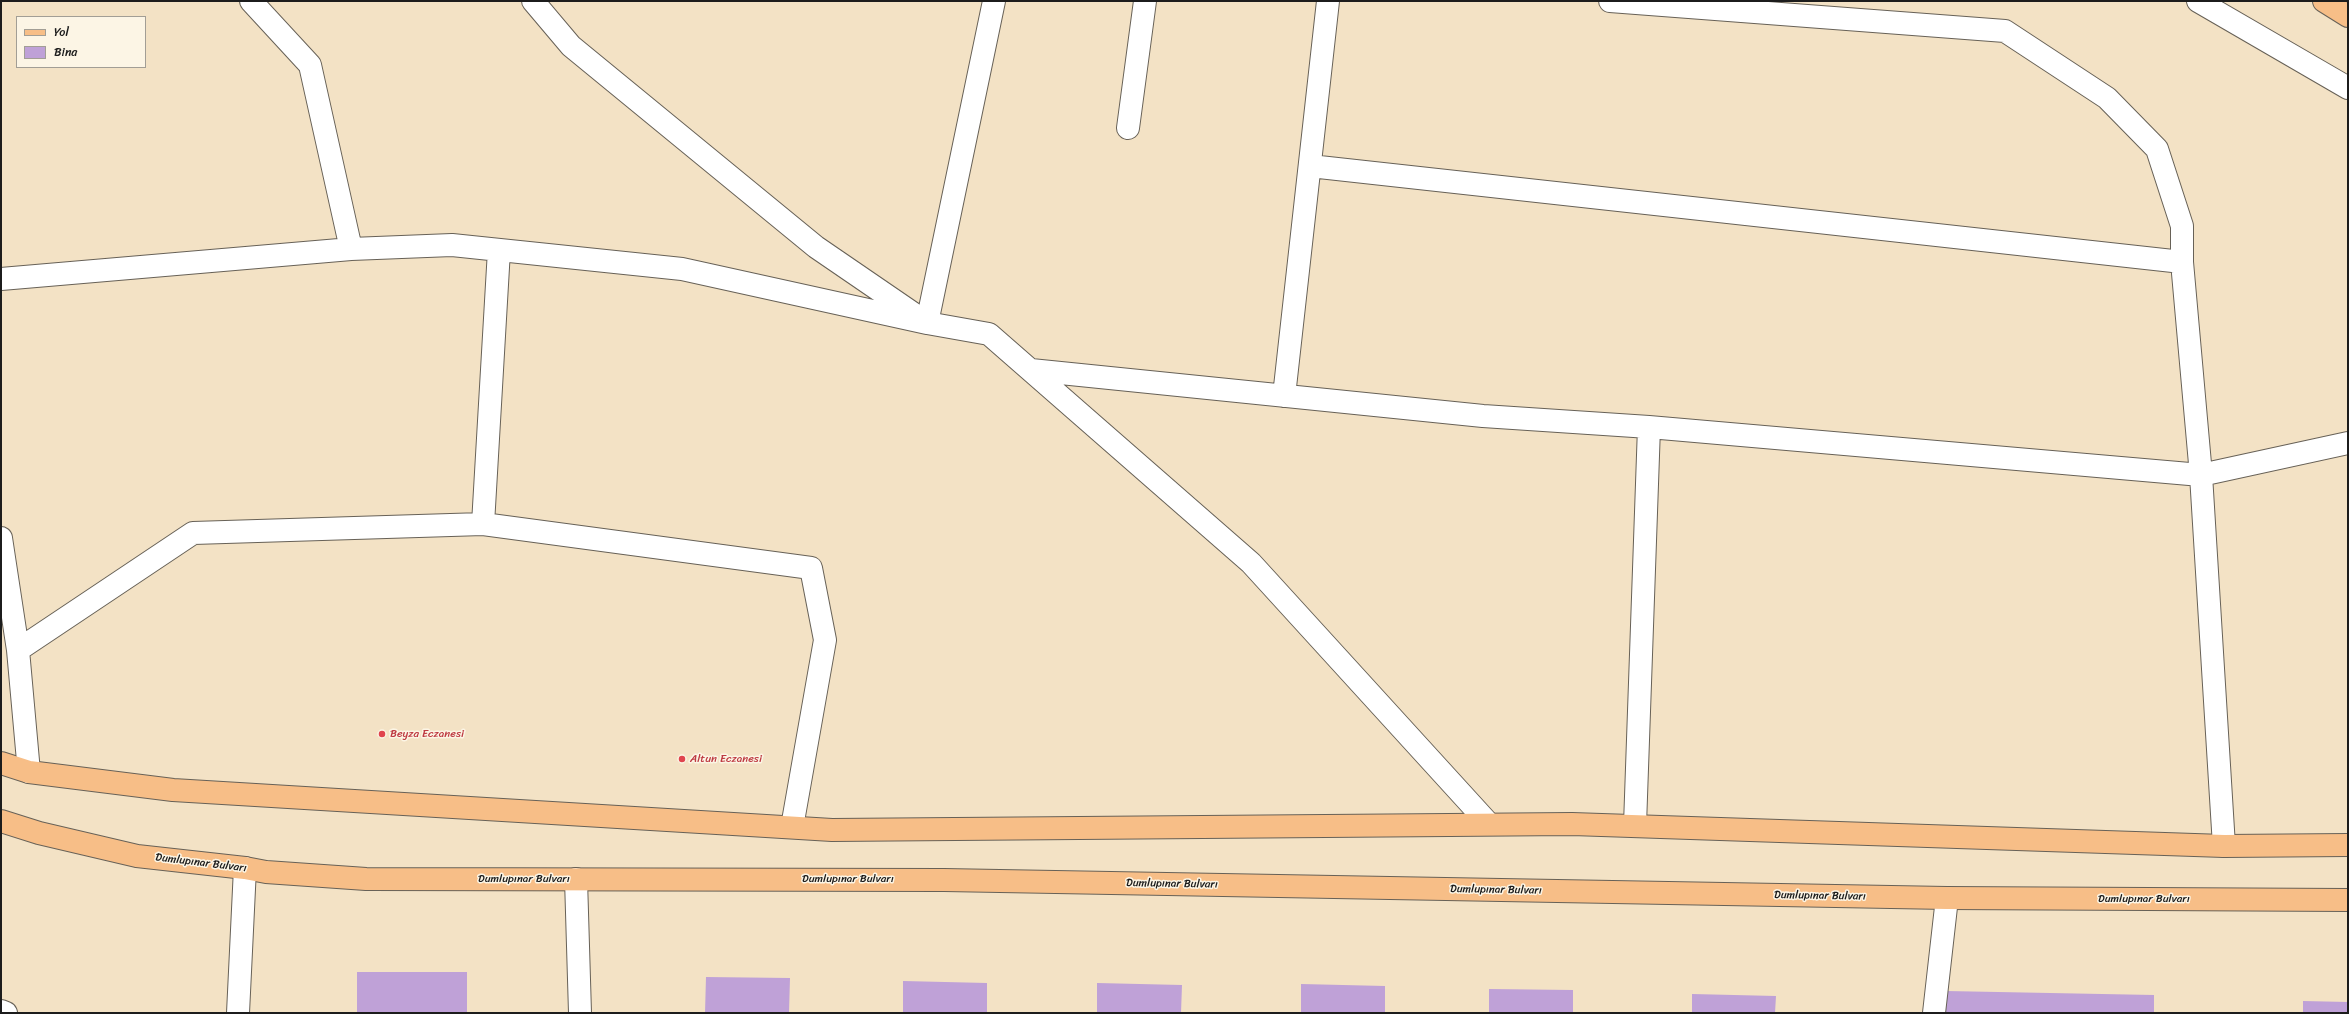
<!DOCTYPE html>
<html>
<head>
<meta charset="utf-8">
<style>
	body { margin:0 }
	#map { position:relative; width:2349px; height:1014px; overflow:hidden; background:#f3e2c5; font-family:Sriracha,sans-serif }
	canvas { display:block }
	.frame { position:absolute; inset:0; border:2px solid #1c1c1c; pointer-events:none }
	.legend { position:absolute; left:16px; top:16px; width:130px; height:52px; box-sizing:border-box; background:#fcf5e5; border:1px solid #a29e95; margin:0; padding:5px 7px; list-style:none; font-size:12px; color:#1c1c1c }
	.legend li { display:flex; align-items:center; gap:8px; height:20px }
	.legend b { width:20px; border:1px solid #a29e95 }
</style>
</head>
<body>
<div id="map">
<canvas width="2349" height="1014"></canvas>
<div class="frame"></div>
<ul class="legend">
<li><b style="height:5px;background:#f7be87"></b>Yol</li>
<li><b style="height:11px;background:#bfa1d7"></b>Bina</li>
</ul>
</div>
<script>
const c = document.querySelector('canvas').getContext('2d');
c.lineJoin = 'round';
function paint(path, color) { c.fillStyle = color; c.fill(path, 'evenodd'); }
const poly = rows => new Path2D(rows.map(r => 'M' + r).join(''));
function stroke(path, color, width, dash) { c.strokeStyle = color; c.lineWidth = width; c.lineCap = dash ? 'butt' : 'round'; c.setLineDash(dash || []); c.stroke(path); }
function write(font, color, halo, rows, align = 'center') {
  c.font = font + ' Sriracha,sans-serif'; c.lineWidth = 3; c.setLineDash([]); c.textBaseline = 'middle'; c.strokeStyle = halo; c.fillStyle = color; for (const [text, x, y, turn = 0] of rows) {
    c.save(); c.translate(x, y); c.rotate((+turn || 0) * Math.PI / 180); c.textAlign = isNaN(turn) ? turn : align; if (halo) c.strokeText(text, 0, 0); c.fillText(text, 0, 0); c.restore();
  }
}
paint(poly([
	[357,972,467,972,467,1013,357,1013],
	[706,977,790,978,789,1013,705,1013],
	[903,981,987,983,987,1013,903,1013],
	[1097,983,1182,985,1181,1013,1097,1013],
	[1301,984,1385,986,1385,1013,1301,1013],
	[1489,989,1573,990,1573,1013,1489,1013],
	[1946,991,2154,995,2154,1013,1945,1013],
	[1692,994,1776,996,1775,1013,1692,1013],
	[2303,1001,2348,1002,2348,1013,2303,1013]
]), '#bfa1d7');
const minor = poly([
	[251,1,310,65,351,249],
	[533,1,571,46,816,247,927,323,989,334,1251,563,1489,824],
	[1610,1,2005,31,2107,98,2157,149,2182,226,2182,262,2201,475,2224,846],
	[2198,1,2348,88],
	[1128,128,1145,1],
	[1310,166,2182,262],
	[1,279,351,249,452,245,682,269,927,323,994,1],
	[1031,370,1483,416,1649,427,2201,475,2348,443],
	[1284,396,1328,1],
	[483,524,499,250],
	[1,538,18,650,29,772],
	[18,650,193,533,483,524,811,568,825,640,792,827],
	[1635,825,1649,427],
	[576,879,580,1013],
	[1,1011,6,1013],
	[238,1013,245,868],
	[1934,1013,1947,898]
]);
const major = poly([
	[1,763,29,772,173,790,832,830,1572,824,2224,846,2348,845],
	[1,821,39,833,137,856,245,868,266,872,366,879,944,880,1947,898,2348,900]
]);
const highway = poly([
	[2324,1,2348,16]
]);
stroke(minor, '#676157', 24);
stroke(major, '#676157', 24);
stroke(highway, '#676157', 24);
stroke(minor, '#fff', 22);
stroke(major, '#f7be87', 22);
stroke(highway, '#f7be87', 22);
for (const [x, y, r, color] of [
	[382,734,4,"#e0444e"],
	[682,759,4,"#e0444e"]
]) { const dot = new Path2D(); dot.arc(x, y, r, 0, 2 * Math.PI); c.fillStyle = color; c.fill(dot); stroke(dot, '#fcf5e5', 1.5); }
write('11px', '#be3a42', '#fcf5e5', [
	["Beyza Eczanesi",390,734],
	["Altun Eczanesi",690,759]
], 'left');
write('11px', '#1c1c1c', '#fcf5e5', [
	["Dumlupınar Bulvarı",201,863,7],
	["Dumlupınar Bulvarı",524,879],
	["Dumlupınar Bulvarı",848,879],
	["Dumlupınar Bulvarı",1172,884,1],
	["Dumlupınar Bulvarı",1496,890,1],
	["Dumlupınar Bulvarı",1820,896,1],
	["Dumlupınar Bulvarı",2144,899]
]);
</script>
</body>
</html>
